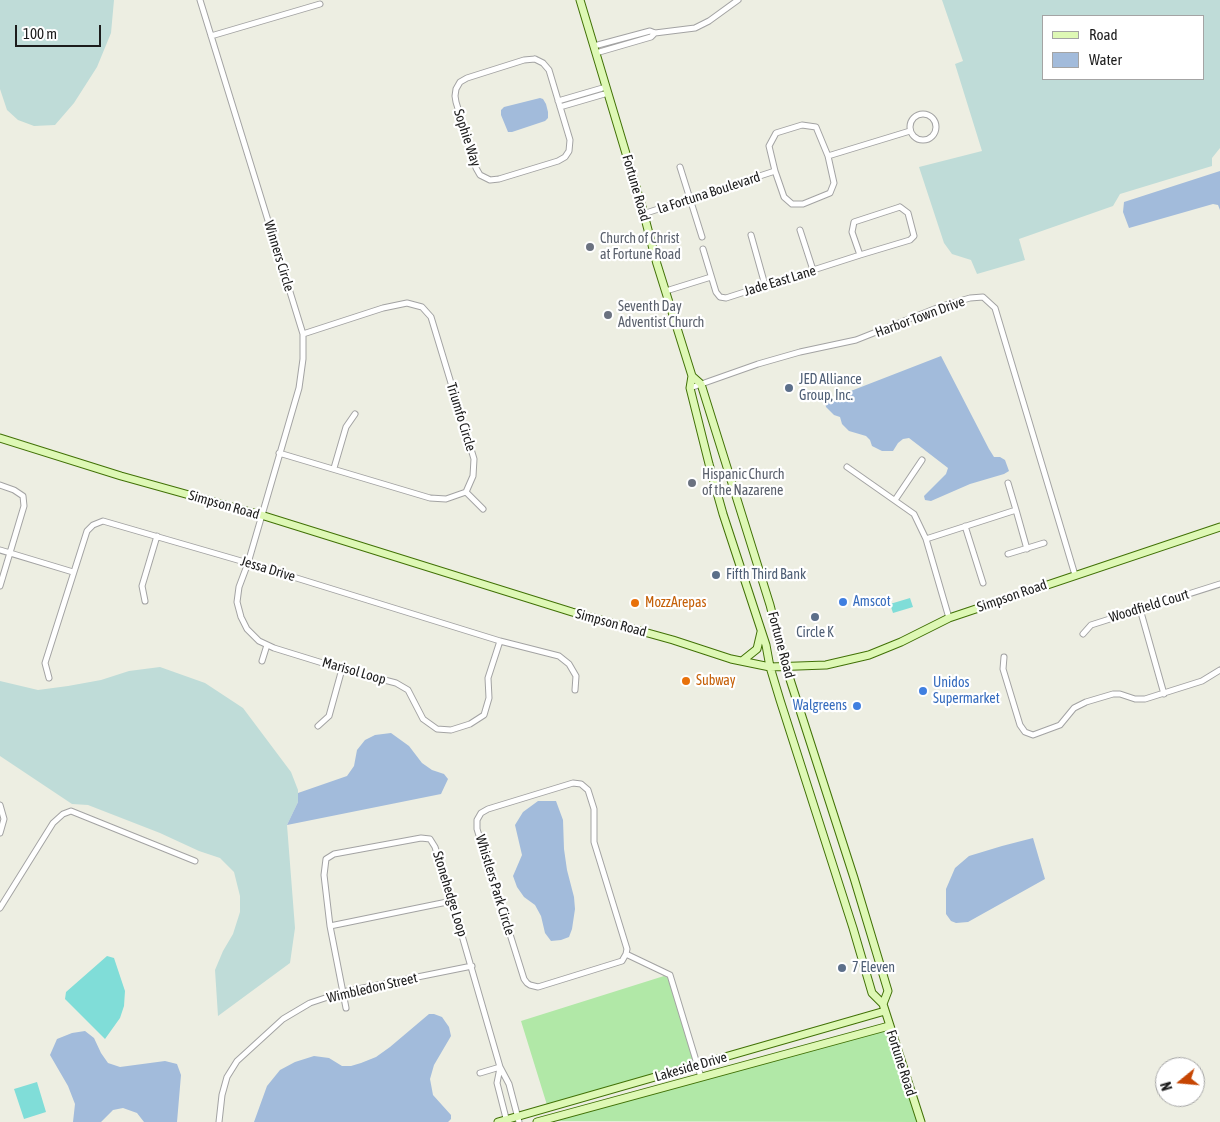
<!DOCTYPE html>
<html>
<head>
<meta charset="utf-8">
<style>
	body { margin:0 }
	#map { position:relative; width:1220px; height:1122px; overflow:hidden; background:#edeee2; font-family:"Asap Condensed",sans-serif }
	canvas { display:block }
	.legend { position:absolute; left:1042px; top:15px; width:162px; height:65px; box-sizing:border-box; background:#fff; border:1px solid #a4a4a4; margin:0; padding:6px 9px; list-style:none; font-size:15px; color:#1c1c1c }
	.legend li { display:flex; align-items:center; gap:10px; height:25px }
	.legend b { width:25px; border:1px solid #a4a4a4 }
	.north { position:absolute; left:1155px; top:1057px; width:50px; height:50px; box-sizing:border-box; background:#fff; border:1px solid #a4a4a4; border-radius:50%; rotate:253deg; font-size:14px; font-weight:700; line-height:20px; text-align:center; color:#1c1c1c }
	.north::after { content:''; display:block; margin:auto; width:18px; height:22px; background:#c64502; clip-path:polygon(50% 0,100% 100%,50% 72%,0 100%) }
	.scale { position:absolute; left:15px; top:25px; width:86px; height:22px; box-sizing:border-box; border:2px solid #1c1c1c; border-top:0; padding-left:6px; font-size:15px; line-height:18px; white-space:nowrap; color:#1c1c1c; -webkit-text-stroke:4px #fff; paint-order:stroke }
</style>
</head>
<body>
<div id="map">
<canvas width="1220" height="1122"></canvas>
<ul class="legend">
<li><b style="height:6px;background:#def8b5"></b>Road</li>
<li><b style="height:14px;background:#a2bbdb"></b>Water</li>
</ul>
<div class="north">N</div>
<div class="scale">100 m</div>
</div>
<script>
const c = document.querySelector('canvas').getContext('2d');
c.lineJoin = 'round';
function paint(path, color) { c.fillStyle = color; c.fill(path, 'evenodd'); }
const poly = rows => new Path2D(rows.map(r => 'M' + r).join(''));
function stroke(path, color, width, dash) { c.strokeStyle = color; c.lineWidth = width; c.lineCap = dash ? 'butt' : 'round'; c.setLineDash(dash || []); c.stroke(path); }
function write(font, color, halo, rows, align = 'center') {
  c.font = font + ' "Asap Condensed",sans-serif'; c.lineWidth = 4.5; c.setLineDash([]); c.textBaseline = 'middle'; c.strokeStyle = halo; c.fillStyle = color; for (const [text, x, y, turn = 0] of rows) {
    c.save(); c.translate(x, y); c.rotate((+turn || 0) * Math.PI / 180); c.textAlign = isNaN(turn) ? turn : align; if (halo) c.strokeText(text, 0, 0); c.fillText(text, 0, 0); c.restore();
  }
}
paint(poly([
	[664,976,668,978,694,1063,547,1105,521,1021],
	[890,1028,919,1122,552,1121]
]), '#b1e8a7');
paint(poly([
	[0,0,114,0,111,33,97,67,74,103,55,125,34,126,18,120,7,110,0,89],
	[942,0,1220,0,1220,148,1212,158,1212,166,1120,194,1113,206,1019,239,1025,260,977,274,971,260,952,254,944,243,919,167,982,151,955,64,963,61],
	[1044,16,1204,16,1204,79,1044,79],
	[160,667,205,683,243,708,291,772,298,790,298,802,287,825,295,928,290,963,218,1016,215,970,223,951,233,934,240,912,240,896,234,872,220,858,199,851,160,833,88,805,72,804,0,756,0,681,38,690,68,686,101,680,129,671]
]), '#bfdcd8');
paint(poly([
	[910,598,913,607,893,613,890,604],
	[107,956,114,958,125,991,124,1006,120,1018,105,1039,65,999,66,992],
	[37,1082,46,1112,24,1119,14,1089]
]), '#80ddd8');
paint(poly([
	[540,98,543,99,546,104,548,112,548,118,545,121,512,132,508,132,501,115,501,110,504,107],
	[1220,171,1220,210,1218,205,1213,204,1129,228,1123,212,1124,202],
	[941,356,989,449,994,457,1000,457,1005,460,1009,471,1004,474,970,484,931,501,925,500,924,496,946,474,948,468,909,438,903,439,898,443,893,451,882,451,872,446,870,440,866,436,849,431,842,424,840,417,834,415,826,407,825,401],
	[391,733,409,746,422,763,432,770,444,774,448,779,441,794,287,825,298,802,298,793,347,776,354,766,357,750,365,740,375,735],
	[538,801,556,801,563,820,564,849,567,870,574,897,575,909,572,929,569,937,561,940,551,941,545,933,541,916,535,905,524,897,517,887,513,876,522,855,515,825,523,812],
	[1033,838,1045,879,968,922,956,923,951,921,946,914,946,889,955,868,969,856,1002,846],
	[429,1014,434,1014,442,1017,449,1027,451,1036,434,1065,430,1079,433,1095,451,1115,451,1119,448,1122,254,1122,267,1086,280,1070,295,1062,314,1056,329,1058,342,1066,351,1066,361,1063,376,1057,390,1047],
	[85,1031,94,1038,101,1053,108,1063,120,1067,165,1061,177,1064,181,1075,177,1122,144,1122,137,1113,123,1108,113,1110,101,1122,73,1122,75,1104,68,1086,50,1055,57,1039,72,1033]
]), '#a2bbdb');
const street = poly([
	[200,0,303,334,303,359,299,388,248,563,239,587,237,602,241,617,247,629,259,641,274,648,342,669,396,683,408,690,423,719,437,729,451,730,470,724,484,715,489,698,488,678,500,641],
	[211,36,320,4],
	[594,46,650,31,655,33,695,28,709,21,738,0],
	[596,53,651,37,655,33],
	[535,59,543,63,549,70,570,140,569,151,565,157,558,161,499,179,490,180,480,175,476,168,456,102,455,96,456,89,460,82,467,78,524,60,535,59],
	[558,101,606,87],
	[560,107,608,93],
	'910 127a13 13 0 1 1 26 0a13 13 0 1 1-26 0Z',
	[828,156,910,131],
	[680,167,702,237],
	[900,207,908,213,914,236,910,240,860,255,852,232,854,222,900,207],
	[643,214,775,171,769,146,776,133,802,125,816,127,828,156,834,183,830,193,803,204,792,204,784,197,775,171],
	[800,230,813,270],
	[751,235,765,285],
	[703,249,716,292,720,297,726,298,860,255],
	[666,291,711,277],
	[690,388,758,364,800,352,856,340,942,306,970,298,983,297,995,308,1075,575],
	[279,453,430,498,446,499,466,492,473,476,474,459,431,317,422,307,407,303,383,308,303,334],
	[847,467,914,514,926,539,949,618],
	[334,468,346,427,355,414],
	[1008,483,1016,510],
	[0,485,14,490,23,496,24,506,0,586],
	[466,492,483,509],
	[895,500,922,460],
	[965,526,983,583],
	[926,539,1016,510,1027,549],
	[0,550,73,572],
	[1008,554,1044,543],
	[145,601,142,586,157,536],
	[1140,609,1164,694],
	[1083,634,1091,625,1220,584],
	[1004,657,1003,669,1020,725,1025,732,1033,735,1060,725,1074,708,1086,702,1113,694,1120,694,1135,699,1145,699,1202,681,1220,670],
	[262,661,267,645],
	[49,678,45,663,87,531,93,525,103,521,248,563,500,641,559,656,569,664,576,676,575,690],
	[318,726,329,716,342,669],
	[0,805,4,819,0,833],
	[0,908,53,823,63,814,71,811,195,861],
	[330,926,452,901],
	[626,954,622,961,538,987,530,985,527,983,524,979,477,829,477,820,481,813,488,809,573,783,581,784,588,790,594,809,594,842,627,949,626,954,670,975,701,1077],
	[346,1008,330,926,324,875,326,859,334,854,421,838,430,839,435,847,452,901,500,1067,509,1084,519,1122],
	[500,1068,497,1083,507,1122],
	[480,1073,500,1067],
	[219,1122,222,1095,227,1077,237,1061,283,1019,310,1003,343,992,472,966]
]);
const secondary = poly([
	[580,0,642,207,657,264,692,376,690,388,709,464,723,514,766,645,770,667,780,700,853,928,872,993,883,1004,921,1122],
	[692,376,701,384,770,605,786,667,854,878,888,991,883,1004],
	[0,438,121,476,261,515,572,612,673,640,731,659,770,667,826,665,869,655,901,642,949,618,1220,527],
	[742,661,757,649,761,632],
	[498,1122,885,1011],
	[537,1122,889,1026]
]);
stroke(street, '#a3a3a3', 7);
stroke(secondary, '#417106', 9);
stroke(street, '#fff', 5);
stroke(secondary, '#def8b5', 7);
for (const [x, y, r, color] of [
	[590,247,5,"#6b7280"],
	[608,315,5,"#6b7280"],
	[789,388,5,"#5c6f8a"],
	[692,483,5,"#6b7280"],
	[716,575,5,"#5c6f8a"],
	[843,602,5,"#3f7fe0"],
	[635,603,5,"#e8710a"],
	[815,617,5,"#5c6f8a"],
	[686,681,5,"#e8710a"],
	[923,691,5,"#3f7fe0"],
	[857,706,5,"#3f7fe0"],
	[842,968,5,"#5c6f8a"]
]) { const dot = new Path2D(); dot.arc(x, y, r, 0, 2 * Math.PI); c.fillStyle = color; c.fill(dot); stroke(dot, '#fff', 2); }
write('14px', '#1c1c1c', '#fff', [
	["Sophie Way",467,138,72],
	["Fortune Road",636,188,74],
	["la Fortuna Boulevard",709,193,-18],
	["Winners Circle",279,256,73],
	["Jade East Lane",780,281,-17],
	["Harbor Town Drive",920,317,-20],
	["Triumfo Circle",461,417,73],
	["Simpson Road",224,505,16],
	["Jessa Drive",268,569,17],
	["Simpson Road",1012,596,-19],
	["Woodfield Court",1149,606,-17],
	["Simpson Road",611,623,15],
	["Fortune Road",781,645,75],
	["Marisol Loop",354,671,16],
	["Whistlers Park Circle",495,885,73],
	["Stonehedge Loop",450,894,73],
	["Wimbledon Street",372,988,-13],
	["Fortune Road",901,1063,72],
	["Lakeside Drive",691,1067,-16]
]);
write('14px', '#5b616d', '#fff', [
	["Church of Christ",600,239],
	["at Fortune Road",600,255],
	["Seventh Day",618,307],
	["Adventist Church",618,323],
	["Hispanic Church",702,475],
	["of the Nazarene",702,491]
], 'left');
write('14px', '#4e5e75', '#fff', [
	["JED Alliance",799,380],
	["Group, Inc.",799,396],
	["Fifth Third Bank",726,575],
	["Circle K",815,633,"center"],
	["7 Eleven",852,968]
], 'left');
write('14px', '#366cbe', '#fff', [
	["Amscot",853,602],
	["Unidos",933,683],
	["Supermarket",933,699],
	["Walgreens",847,706,"right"]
], 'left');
write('14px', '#c56008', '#fff', [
	["MozzArepas",645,603],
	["Subway",696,681]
], 'left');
</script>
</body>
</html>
